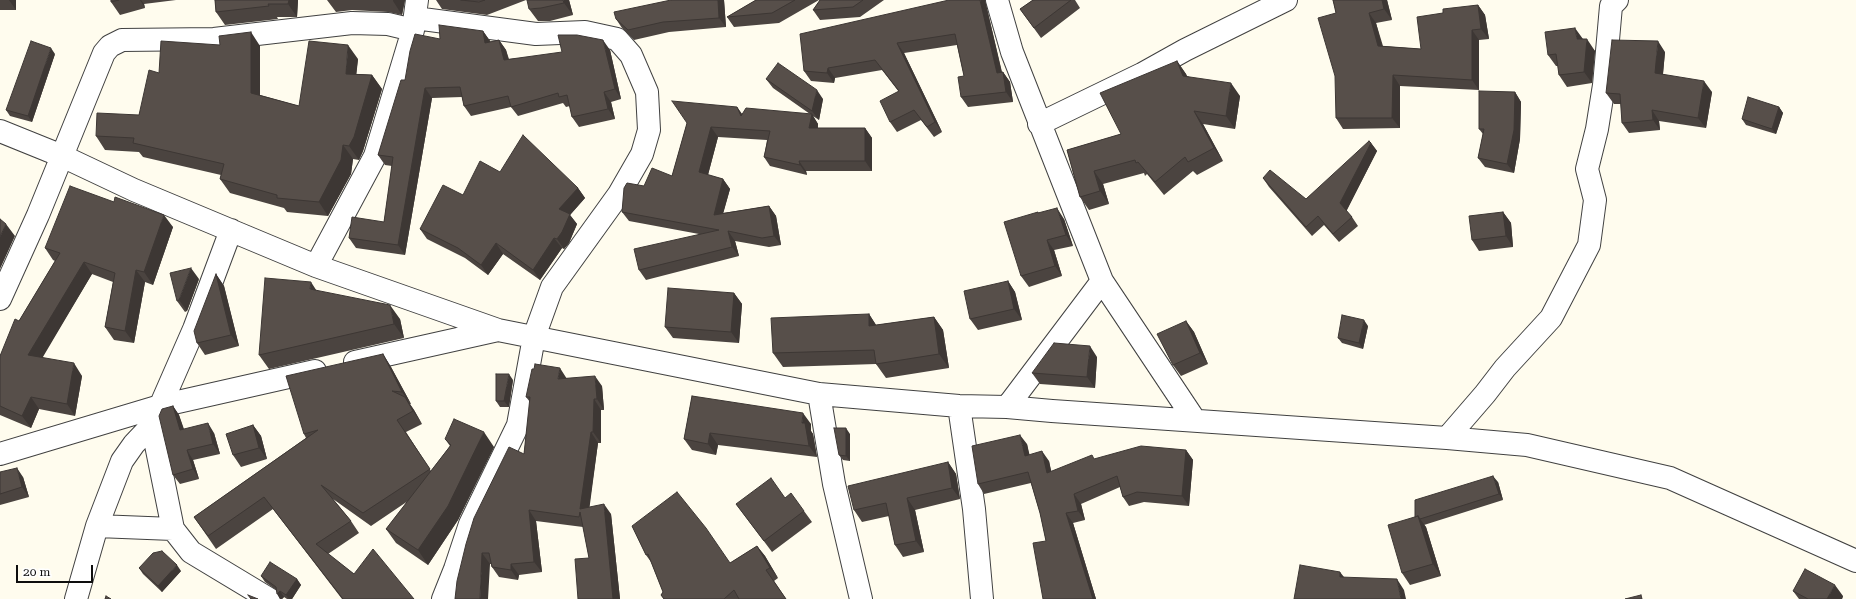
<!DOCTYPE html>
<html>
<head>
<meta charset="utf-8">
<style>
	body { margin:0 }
	#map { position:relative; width:1856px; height:599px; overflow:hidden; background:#fffcee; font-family:"Roboto Serif",serif }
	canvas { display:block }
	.scale { position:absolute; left:16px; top:565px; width:77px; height:18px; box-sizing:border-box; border:2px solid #0e0e0e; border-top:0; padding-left:5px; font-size:12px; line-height:14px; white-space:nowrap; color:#0e0e0e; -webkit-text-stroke:3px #fff; paint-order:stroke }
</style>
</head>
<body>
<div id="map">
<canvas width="1856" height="599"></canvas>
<div class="scale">20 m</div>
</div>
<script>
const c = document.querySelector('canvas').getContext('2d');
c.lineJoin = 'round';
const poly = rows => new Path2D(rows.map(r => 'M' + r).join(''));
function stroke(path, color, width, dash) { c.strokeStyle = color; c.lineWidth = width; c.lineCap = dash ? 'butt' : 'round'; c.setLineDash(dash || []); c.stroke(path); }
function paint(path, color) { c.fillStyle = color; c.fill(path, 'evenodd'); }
const minor = poly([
	[997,0,1012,52,1102,281,1194,419],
	[415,18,536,34,585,32,617,39,631,55,647,92,649,130,642,154,619,194,552,287,534,337,518,425,470,524,455,569,443,599],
	[1039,124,1142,74,1185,50,1286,0],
	[0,131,62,156,134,190,316,266,498,330,819,394,959,406,1007,407,1052,411,1447,438,1527,445,1670,478,1856,561],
	[316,266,375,156,413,30,417,0],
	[0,299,38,215,104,53,110,46,122,40,214,39,352,23,388,24,413,30],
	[355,362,498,330],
	[819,394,834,484,861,599],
	[959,406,974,509,982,599],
	[1007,407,1102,281],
	[152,425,173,529,191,552,269,599],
	[1447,438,1485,394,1505,368,1551,318,1589,245,1595,200,1587,169,1597,129,1604,85,1611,6,1617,0],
	[0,454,160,406,315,371],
	[97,526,173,529],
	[76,599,97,526,122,461,134,444,152,425,194,329,231,230]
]);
stroke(minor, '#414141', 24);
stroke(minor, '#fff', 22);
paint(poly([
	[0,0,16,0,16,10,0,10],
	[111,0,176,0,144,4,145,8,120,15,111,2],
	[215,0,298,0,297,17,277,17,278,19,225,25,216,12],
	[327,0,405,0,402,15,388,12,352,10,336,12],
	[436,0,526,0,487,15,442,9],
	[569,0,573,15,550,21,538,21,529,9],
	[724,0,726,27,669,32,634,40,622,28,616,19],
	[756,0,819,0,779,23,734,27,727,17],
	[820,0,884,0,860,17,820,20,813,10],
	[985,0,1002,72,1003,72,1010,82,1013,102,968,107,961,97,964,76,957,45,904,53,942,132,934,137,921,120,897,132,890,122,899,92,882,70,835,78,834,83,811,81,804,71],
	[1033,0,1075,0,1080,8,1041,38,1020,9],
	[1333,0,1387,0,1392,20,1376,23,1383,46,1421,49,1443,13,1478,5,1485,15,1489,39,1479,40,1479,90,1400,86,1400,128,1343,129,1336,118,1336,13],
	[483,31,490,41,491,42,499,40,506,50,509,59,610,50,621,99,611,102,615,119,579,127,572,117,570,106,566,107,563,103,518,116,511,107,471,116,464,106,462,97,432,98,405,255,356,248,349,238,384,222,392,166,385,165,378,155,405,80,440,39],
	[1583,39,1595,51,1592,83,1567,87,1559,75,1558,66,1556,66,1548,55],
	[220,45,260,46,260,95,299,106,358,59,356,74,372,75,382,89,363,151,359,160,353,159,351,174,328,216,287,212,284,208,230,193,220,179,221,175,143,157,139,152,105,150,96,136,139,115,159,73],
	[1665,52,1663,74,1712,92,1706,128,1659,121,1660,130,1629,133,1622,123,1621,104,1614,104,1606,93],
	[55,54,32,122,10,116,6,110],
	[1177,61,1186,74,1187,76,1240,96,1235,129,1203,124,1223,161,1197,175,1193,171,1164,195,1147,174,1145,176,1144,173,1103,184,1109,204,1089,210,1080,197,1067,150,1121,134],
	[766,79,823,99,819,120,813,116,818,124,818,128,865,128,872,138,872,171,806,171,807,175,770,166,764,157,767,140,718,137,708,175,723,179,730,189,723,213,769,206,776,216,781,245,769,247,735,241,739,256,646,280,639,270,699,234,629,221,622,212,644,186,672,176,687,123,737,107,742,114,810,114,773,88],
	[1515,92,1521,102,1520,139,1514,173,1485,167,1478,158,1483,134,1479,129],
	[1779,107,1783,113,1776,134,1746,125,1742,119],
	[1371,143,1377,151,1346,211,1352,217,1358,226,1339,242,1324,225,1312,236,1269,187,1263,178,1306,199],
	[500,172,578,188,585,198,570,215,577,224,569,243,564,249,562,248,540,280,503,254,488,275,465,258,427,239,420,229],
	[114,202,173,227,153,285,145,282,134,343,114,340,105,327,113,282,92,274,42,357,82,376,75,416,39,409,31,428,0,415,0,356,19,321,55,261,53,260,45,248],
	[1503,212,1511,223,1513,247,1479,251,1472,240],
	[1039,213,1064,219,1073,246,1054,250,1062,276,1029,287,1021,276],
	[216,274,224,286,239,346,205,355,197,343],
	[199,279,187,311,185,312,177,301],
	[1008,281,1015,292,1022,320,978,330,970,319],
	[317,291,400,319,404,338,269,369,259,355],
	[734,293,742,304,739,343,673,338,665,327],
	[869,314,876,325,934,317,943,330,949,368,886,378,876,364,783,367,773,353],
	[1186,321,1194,332,1208,364,1181,376,1173,365],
	[1368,326,1363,349,1342,343,1338,338],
	[383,354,391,367,411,404,410,404,414,410,422,424,406,432,431,471,450,446,445,439,494,447,458,520,428,565,396,543,386,529,408,501,371,526,333,499,351,521,359,533,328,554,354,574,414,599,342,599,273,509,216,549,194,517,306,438,304,434],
	[1097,357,1095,388,1040,384,1032,373],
	[566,378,602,386,604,410,601,410,601,443,598,443,589,507,611,514,620,599,578,599,589,558,583,527,536,521,542,572,519,575,518,580,499,577,492,567,491,564,490,564,455,599,524,454,530,402,526,397],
	[513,380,509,407,500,407,496,401],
	[692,396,811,424,811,431,813,434,817,457,718,445,716,455,692,450,684,439],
	[173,406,179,415,184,429,214,433,220,454,193,460,199,479,180,484,173,475],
	[253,425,261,436,267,459,241,467,233,455],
	[850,434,850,461,843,460,839,455],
	[1027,444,1029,455,1049,461,1051,472,1095,459,1186,450,1193,460,1189,506,1144,502,1129,506,1123,497,1120,487,1081,504,1085,520,1073,523,1096,599,1043,599,1046,541,1040,513,1031,483,984,494,978,484],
	[948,462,956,474,960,499,915,510,924,552,903,557,895,545,889,516,862,522,854,510],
	[0,472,23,477,29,497,0,505],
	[1498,482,1503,500,1424,525,1426,527,1441,576,1410,585,1402,573,1415,517],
	[785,498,804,511,812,522,772,552,736,504],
	[632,526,730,563,757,546,765,556,778,578,774,581,786,599,664,599,661,595,663,592,651,562,646,555],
	[139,568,181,571,162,592,143,574],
	[261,576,297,579,301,585,292,599,287,599,284,597,282,599,280,599,276,590,265,582],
	[1793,591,1843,596,1842,599,1799,599]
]), '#4b4440');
paint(poly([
	[9,0,16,0,16,10],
	[140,0,141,0,144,4,145,8],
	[289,0,298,0,297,17,288,4],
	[393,0,405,0,402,15,393,1],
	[563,0,569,0,573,15,564,3],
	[718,0,724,0,726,27,719,18],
	[980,0,985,0,1004,82,997,73],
	[1382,0,1387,0,1392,20,1384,9],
	[1478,5,1485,15,1489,39,1481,29],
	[1369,13,1376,23,1385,57,1378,46],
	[1575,28,1583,39,1577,39],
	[1472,30,1479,40,1479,90,1472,80],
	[483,31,490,41,492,53,485,43],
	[251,32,260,46,260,106,251,93],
	[1587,39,1595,51,1592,83,1584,72],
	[499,40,506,50,511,70,504,60],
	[603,40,610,50,621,99,615,89],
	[1658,41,1665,52,1662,84,1655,73],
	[897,43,904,53,942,132,935,122],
	[348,45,358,59,355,88,346,74],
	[51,48,55,54,32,122,28,116],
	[1177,61,1186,74,1192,89,1183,76],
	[828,68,835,78,834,83,827,73],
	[1003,72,1010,82,1013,102,1006,92],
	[372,75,382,89,363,151,359,160,349,146],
	[1393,75,1400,86,1400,128,1392,118],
	[1704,81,1712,92,1706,128,1698,118],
	[1231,83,1240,96,1235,129,1226,116],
	[425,88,432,98,405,255,398,245],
	[817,90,823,99,819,120,812,111],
	[604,92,611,102,615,119,608,109],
	[1515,92,1521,102,1520,139,1514,173,1507,164],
	[737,107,744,117,741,116],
	[1779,107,1783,113,1776,134,1772,129],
	[1652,110,1659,121,1660,130,1653,120],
	[1194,111,1203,124,1223,161,1214,148],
	[812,114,818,124,816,138,809,128],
	[711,127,718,137,706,182,699,172],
	[865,128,872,138,872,171,865,161],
	[1371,143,1377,151,1346,212,1340,203],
	[343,145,353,159,351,174,328,216,319,202],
	[799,161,806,171,807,175,800,165],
	[1094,171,1103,184,1109,204,1100,191],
	[723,179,730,189,720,225,714,215],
	[578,188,585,198,570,215,577,224,569,243,564,249,557,239,559,209],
	[769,206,776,216,781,245,774,236],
	[1057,208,1064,219,1073,246,1066,235],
	[1503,212,1511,223,1513,247,1506,236],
	[164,215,173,227,153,285,144,272],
	[6,224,15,236,0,269,0,237],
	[728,231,735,241,739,256,732,247],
	[554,238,562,248,540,280,533,270],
	[1047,240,1054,250,1062,276,1055,266],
	[496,243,503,254,488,275,481,265],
	[84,262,92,274,37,367,28,355],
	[191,268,199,279,187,311,179,300],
	[136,270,145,282,134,343,125,331],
	[216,274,224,286,239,346,231,335],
	[1008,281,1015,292,1022,320,1014,309],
	[311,282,320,296,310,289],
	[734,293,742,304,739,343,731,332],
	[390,305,400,319,404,338,394,324],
	[869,314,878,328,869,326],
	[934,317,943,330,949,368,939,354],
	[1364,320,1368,326,1363,349,1359,343],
	[1186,321,1194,332,1208,364,1200,353],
	[1090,346,1097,357,1095,388,1087,377],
	[383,354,391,367,411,404,402,392],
	[74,363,82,376,75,416,67,404],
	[560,368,567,379,558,379],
	[509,374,513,380,509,407,504,401],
	[595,376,602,386,604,410,597,399],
	[31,397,39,409,31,428,22,416],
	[405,397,414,410,422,424,413,411],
	[594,399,601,410,601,443,593,432],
	[173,406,179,415,187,440,180,430],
	[803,413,811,424,811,431,813,434,817,457,809,446,802,423],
	[208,423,214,433,220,454,213,444],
	[253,425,261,436,267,459,259,448],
	[846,428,850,434,850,461,846,456],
	[484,432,494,447,458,520,428,565,418,550],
	[591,432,598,443,588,519,580,509],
	[710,433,718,445,716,455,708,444],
	[1020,435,1027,444,1032,465,1025,456],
	[187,450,193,460,199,479,193,469],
	[1186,450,1193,460,1189,506,1182,496],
	[1042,451,1049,461,1054,483,1047,473],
	[948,462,956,474,960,499,952,488],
	[17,468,23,477,29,497,22,487],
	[1493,476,1498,482,1503,500,1499,494],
	[1074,494,1081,504,1085,520,1078,511],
	[907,498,915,510,924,552,916,541],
	[604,504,611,514,620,599,613,599],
	[529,510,536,521,542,572,534,562],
	[1066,513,1073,523,1096,599,1093,599],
	[1418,516,1426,527,1441,576,1433,564],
	[757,546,765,556,778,578,770,568],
	[482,553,490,564,488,599,480,599],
	[511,564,519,575,518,580,511,570],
	[177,565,181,571,162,592,158,586],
	[1340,572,1348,582,1340,577],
	[297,579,301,585,292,599,289,599,286,595],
	[1397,579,1404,590,1406,599,1401,599],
	[1835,585,1843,596,1842,599,1827,599],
	[280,591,284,597,282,599,280,599,277,594]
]), '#3d3734');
const building = poly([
	[111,0,119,0,111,2,111,0],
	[215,0,289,0,288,4,268,4,269,6,216,12,215,0],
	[461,0,485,0,479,2,461,0],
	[527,0,563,0,564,3,541,8,529,9,527,0],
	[671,0,718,0,719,18,663,22,628,30,616,19,614,12,671,0],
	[756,0,795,0,772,13,727,17,756,0],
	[820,0,863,0,853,7,813,10,820,0],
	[949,0,980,0,997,73,1003,72,1006,92,961,97,958,77,964,76,955,34,897,43,935,122,927,127,914,110,890,122,880,101,899,91,875,60,828,68,827,73,804,71,800,34,949,0],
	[1033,0,1071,0,1034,28,1020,9,1033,0],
	[1333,0,1382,0,1384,9,1369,13,1378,46,1421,49,1417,17,1443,13,1443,9,1478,5,1481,29,1472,30,1472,80,1393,75,1392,118,1336,118,1335,76,1318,18,1336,13,1333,0],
	[439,25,483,31,485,43,499,40,504,60,562,52,558,35,577,35,603,40,615,89,604,92,608,109,572,117,567,95,559,97,558,93,511,107,508,96,464,106,460,87,425,88,398,245,349,238,352,217,384,222,393,157,378,155,401,80,405,80,410,51,415,34,440,39,439,25],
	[1575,28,1577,39,1587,39,1584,72,1559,75,1556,54,1548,55,1545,32,1575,28],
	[251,32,251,93,299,106,309,41,348,45,346,74,372,75,354,137,349,146,343,145,341,160,319,202,277,198,277,195,220,179,224,164,133,143,134,138,96,136,97,113,139,115,149,70,159,73,161,41,220,45,219,36,251,32],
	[1612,40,1658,41,1655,73,1704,81,1698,118,1652,110,1653,120,1622,123,1620,94,1606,93,1612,40],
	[31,41,51,48,28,116,6,110,31,41],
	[1177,61,1183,76,1231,83,1226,116,1194,111,1214,148,1188,162,1185,157,1155,182,1138,162,1136,163,1135,160,1094,171,1100,191,1080,197,1067,150,1121,134,1100,93,1177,61],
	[778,63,817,90,812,111,766,79,778,63],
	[1479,91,1515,92,1514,130,1507,164,1478,158,1484,129,1479,129,1479,91],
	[1748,97,1779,107,1772,129,1742,119,1748,97],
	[672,101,737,107,741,116,746,108,812,114,809,128,865,128,865,161,799,161,800,165,764,157,770,131,711,127,699,172,723,179,714,215,769,206,774,236,762,238,728,231,732,247,639,270,634,249,719,230,622,212,624,188,627,183,644,186,652,168,672,176,687,123,672,101],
	[523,135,578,188,559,209,570,214,562,232,557,239,554,238,533,270,496,243,481,265,458,248,420,229,443,185,463,195,480,161,500,172,523,135],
	[1369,141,1371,143,1340,203,1352,217,1333,234,1318,216,1306,227,1263,178,1270,170,1306,199,1369,141],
	[70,186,114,202,115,197,164,215,144,272,136,270,125,331,105,327,115,273,84,262,28,355,74,363,67,404,31,397,22,416,0,406,0,356,15,319,19,321,60,253,45,248,70,186],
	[1057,208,1066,235,1047,240,1055,266,1021,276,1004,222,1038,212,1038,213,1057,208],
	[1503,212,1506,236,1472,240,1469,216,1503,212],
	[0,219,6,224,0,237,0,219],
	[191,268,179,300,177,301,170,273,191,268],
	[216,274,231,335,197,343,194,331,216,274],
	[265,278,311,282,310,289,390,305,394,324,259,355,265,278],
	[1008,281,1014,309,970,319,964,291,1008,281],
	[668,288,734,293,731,332,665,327,668,288],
	[869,314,869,326,934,317,939,354,876,364,874,350,773,353,771,318,869,314],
	[1342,315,1364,320,1359,343,1338,338,1342,315],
	[1186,321,1200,353,1173,365,1157,334,1186,321],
	[1054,343,1090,346,1087,377,1032,373,1054,343],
	[383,354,402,392,392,391,405,397,413,411,397,420,430,469,363,513,321,485,351,521,316,544,354,574,373,549,414,599,343,599,264,497,208,536,194,517,318,430,304,434,286,376,383,354],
	[535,364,560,368,558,379,595,376,597,399,594,399,593,432,591,432,580,509,604,504,613,599,578,599,575,559,589,558,580,512,579,517,529,510,534,562,511,564,511,570,492,567,489,553,482,553,480,599,455,599,457,581,466,544,474,518,509,447,524,454,530,397,526,397,532,369,534,369,535,364],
	[496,374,509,374,504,401,496,401,496,374],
	[692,396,803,413,802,423,805,423,809,446,710,433,708,444,684,439,692,396],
	[173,406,180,430,208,423,213,444,187,450,193,469,173,475,159,416,162,409,173,406],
	[454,419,484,432,448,506,418,550,386,529,451,445,445,439,454,419],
	[253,425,259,448,233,455,226,434,253,425],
	[834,428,846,428,846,456,839,455,834,428],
	[1020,435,1025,456,1042,451,1047,473,1092,455,1094,459,1141,446,1186,450,1182,496,1137,492,1123,497,1117,476,1074,494,1078,511,1066,513,1093,599,1043,599,1033,543,1046,541,1040,513,1028,472,978,484,972,446,1020,435],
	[948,462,952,488,907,498,916,541,895,545,886,503,854,510,848,486,948,462],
	[17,468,22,487,0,494,0,472,17,468],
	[1493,476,1499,494,1420,519,1418,516,1415,517,1415,500,1493,476],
	[771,478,785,498,791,493,804,511,764,541,736,504,771,478],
	[677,492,706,528,730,563,757,546,770,568,766,570,786,599,739,599,734,590,724,599,664,599,661,595,663,592,648,554,646,555,632,526,677,492],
	[1418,516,1433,564,1402,573,1388,525,1418,516],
	[162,551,177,565,158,586,139,568,153,553,162,551],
	[270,562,297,579,286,595,280,591,277,594,276,587,261,576,270,562],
	[1300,565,1340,572,1340,577,1397,579,1401,599,1294,599,1300,565],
	[1805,569,1835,585,1827,599,1808,599,1793,591,1805,569],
	[248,595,258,599,251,599,248,595],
	[1641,595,1642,599,1625,599,1641,595],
	[106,596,111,599,105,599,106,596]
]);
paint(building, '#574f4a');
stroke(building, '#3d3734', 1);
</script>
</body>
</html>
